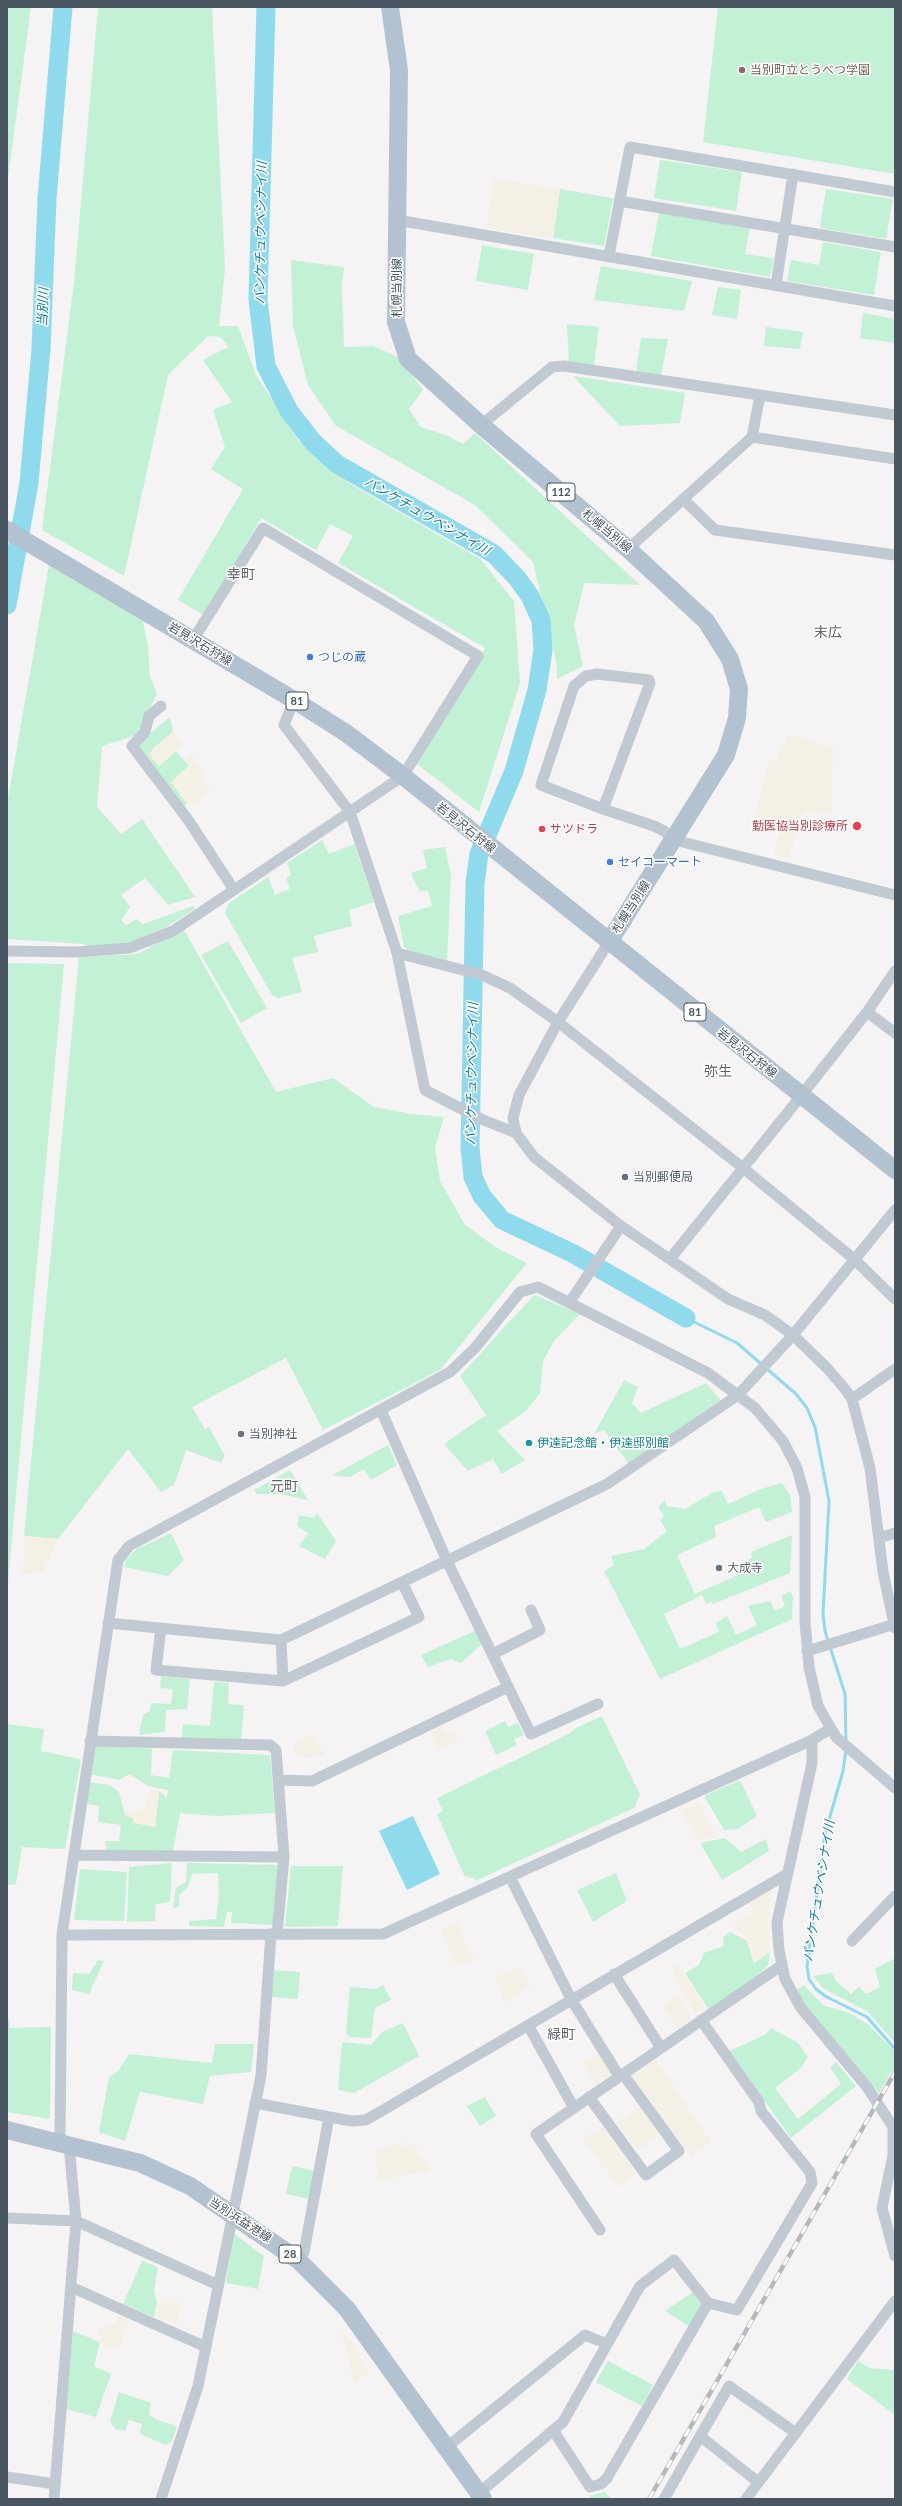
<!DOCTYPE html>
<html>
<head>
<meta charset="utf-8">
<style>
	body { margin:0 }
	#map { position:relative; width:902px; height:2506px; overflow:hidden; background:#f5f3f3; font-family:Lato,sans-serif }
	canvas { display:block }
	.frame { position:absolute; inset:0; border:8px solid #4a5661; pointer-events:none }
</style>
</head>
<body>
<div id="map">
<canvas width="902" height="2506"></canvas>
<div class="frame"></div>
</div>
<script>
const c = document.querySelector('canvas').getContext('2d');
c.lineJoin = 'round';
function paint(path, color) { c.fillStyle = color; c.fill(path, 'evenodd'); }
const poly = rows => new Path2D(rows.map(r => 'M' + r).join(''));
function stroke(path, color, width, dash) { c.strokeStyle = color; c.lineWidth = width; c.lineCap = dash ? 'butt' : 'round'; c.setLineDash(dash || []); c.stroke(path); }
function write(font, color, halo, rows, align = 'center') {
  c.font = font + ' Lato,"Noto Sans JP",sans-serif'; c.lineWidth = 3; c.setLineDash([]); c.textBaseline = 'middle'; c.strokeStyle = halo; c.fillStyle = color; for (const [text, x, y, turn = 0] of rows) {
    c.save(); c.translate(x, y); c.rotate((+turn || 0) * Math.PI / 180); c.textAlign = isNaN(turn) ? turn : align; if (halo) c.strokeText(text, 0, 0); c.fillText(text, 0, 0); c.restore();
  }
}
paint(poly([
	[7,7,31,7,7,185],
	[98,7,212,7,225,269,219,326,238,326,256,375,299,441,349,483,480,559,514,601,520,683,479,812,417,764,485,648,338,563,353,536,330,524,316,550,261,518,205,616,178,600,243,489,211,469,225,447,213,410,232,402,203,360,228,347,221,337,208,336,168,375,124,576,42,530,74,282],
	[718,7,895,7,895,174,703,142],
	[660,160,742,172,736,211,654,198],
	[560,189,613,198,604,246,553,238],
	[826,189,893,199,886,239,820,228],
	[659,212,750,228,745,254,774,258,770,277,651,256],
	[823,242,881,252,874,295,787,281,791,260,819,265],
	[482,245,534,254,528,290,476,281],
	[291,260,344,267,342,285,344,347,373,346,400,358,423,390,409,409,421,427,448,436,463,444,475,433,640,585,584,583,574,626,583,666,557,679,557,665,533,562,475,505,336,426,308,385,293,326],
	[601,266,692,281,684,311,594,300],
	[718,287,741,290,737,319,712,315],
	[863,313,895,319,895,343,860,338],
	[567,324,599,327,594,366,569,363],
	[766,327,803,332,800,349,764,346],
	[641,338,668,339,661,376,636,372],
	[573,376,685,393,680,423,620,426],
	[49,565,115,604,142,616,148,647,150,676,157,694,137,735,102,746,97,807,121,834,142,819,195,897,168,905,145,878,121,895,130,907,121,920,126,925,137,919,143,924,193,906,195,909,166,927,127,943,87,947,84,944,7,939,7,804],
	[170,717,173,732,152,749,159,766,176,751,189,766,171,782,187,804,183,807,137,748,138,743],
	[322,840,329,854,354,844,374,902,349,910,352,926,314,936,318,952,292,958,302,992,278,998,272,995,225,913,228,904,268,877,275,895,290,889,286,878,291,875,287,863],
	[445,847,451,875,447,960,411,952,404,947,398,916,432,906,428,891,419,891,411,873,427,868,423,850],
	[184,930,276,1092,333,1078,374,1107,411,1114,444,1117,435,1148,440,1181,465,1225,497,1248,527,1263,440,1370,323,1430,286,1358,192,1407,205,1429,209,1427,225,1456,221,1463,186,1450,174,1485,161,1492,128,1449,58,1539,24,1536,79,957,137,954],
	[228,941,267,1008,241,1023,201,955],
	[7,963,64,964,7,1594],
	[534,1295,580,1314,554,1341,543,1361,540,1393,526,1411,497,1431,525,1460,502,1474,493,1459,468,1471,444,1444,486,1415,460,1376],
	[624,1380,638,1387,632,1403,641,1413,706,1383,720,1400,629,1464,604,1430,594,1434],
	[388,1445,397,1465,371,1480,364,1469,350,1477,331,1476],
	[290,1470,308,1500,281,1494,257,1494,254,1490],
	[782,1483,790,1495,792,1512,766,1522,759,1507,714,1526,716,1537,677,1555,695,1594,738,1575,735,1565,752,1558,751,1552,792,1535,790,1573,713,1604,712,1602,706,1604,702,1595,664,1614,680,1649,719,1632,716,1623,727,1616,736,1635,757,1625,748,1606,770,1601,775,1611,785,1606,781,1596,790,1591,793,1597,792,1619,660,1679,604,1571,614,1565,611,1556,644,1549,667,1531,660,1520,664,1516,658,1507,665,1500,667,1506,685,1509,714,1492,722,1491,728,1504,761,1489],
	[317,1513,336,1541,325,1559,299,1546,308,1533,297,1526,299,1515,313,1518],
	[171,1533,184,1560,168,1576,124,1567,126,1559,137,1549],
	[475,1631,482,1644,461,1663,451,1659,428,1667,421,1655],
	[161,1676,190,1679,187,1709,166,1710,165,1732,139,1735,143,1715,150,1711,151,1703,171,1704,173,1689,160,1688],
	[214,1682,229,1683,228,1704,244,1705,241,1743,182,1739,183,1724,210,1726],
	[602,1716,640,1795,634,1808,477,1880,464,1875,437,1814,443,1811,437,1798,569,1734,576,1728],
	[505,1721,508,1727,518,1723,524,1735,514,1739,517,1745,496,1755,485,1731],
	[7,1724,44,1729,41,1751,81,1759,65,1849,22,1847,16,1884,7,1885],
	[95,1746,152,1748,151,1775,169,1778,173,1750,270,1755,275,1813,217,1816,180,1813,173,1851,107,1851,105,1841,119,1841,121,1825,98,1822,99,1806,86,1804,88,1782,110,1785,119,1792,125,1815,155,1827,159,1791,167,1798,168,1790,148,1786,130,1774,119,1780,90,1774],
	[740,1780,757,1816,738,1829,724,1830,704,1796],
	[725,1838,741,1852,766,1839,769,1851,722,1880,700,1843],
	[172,1863,170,1902,156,1904,155,1921,127,1922,129,1867],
	[187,1863,280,1865,273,1925,231,1923,232,1912,227,1912,224,1927,189,1926,189,1921,216,1919,219,1896,218,1873,192,1874,188,1888,179,1895,179,1907,173,1908,176,1888,186,1882],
	[291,1866,343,1866,338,1926,285,1927],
	[80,1869,127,1872,124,1921,74,1920],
	[616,1873,627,1901,593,1922,577,1890],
	[730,1932,747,1941,754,1963,770,1952,768,1966,739,1991,709,2010,685,1973,699,1965,704,1953,724,1946,723,1937],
	[895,1958,895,2043,867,2011,824,1989,813,1976,832,1973,836,1981,851,1994,859,1987,866,1994,880,1987,875,1969],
	[98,1960,104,1961,89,1994,72,1990,73,1973,89,1974],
	[274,1970,300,1972,298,1999,271,1997],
	[383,1985,391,2000,375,2008,371,2038,349,2037,346,2033,350,1987,376,1989],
	[804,1985,823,2005,849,2013,869,2025,895,2052,895,2066,879,2093,810,2012,796,1990],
	[7,2020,10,2021,9,2028,51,2027,50,2119,7,2112],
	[403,2023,419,2056,354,2093,338,2090,342,2042,371,2045,382,2032],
	[771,2028,798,2043,808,2057,800,2069,775,2088,798,2119,841,2084,830,2067,836,2062,856,2086,791,2138,729,2051,765,2035],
	[215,2044,254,2044,251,2072,210,2076,203,2104,140,2092,125,2141,99,2132,109,2077,119,2070,129,2054,212,2063],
	[485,2097,496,2116,480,2126,467,2106],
	[292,2166,315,2171,309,2199,286,2194],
	[233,2233,264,2256,258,2289,226,2283],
	[142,2261,158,2267,154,2291,157,2302,154,2317,123,2304],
	[693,2292,702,2302,689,2326,665,2311],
	[73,2331,100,2342,94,2366,111,2374,96,2417,66,2409],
	[608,2361,653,2385,642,2406,596,2382],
	[858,2361,870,2368,895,2370,895,2415,847,2379],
	[119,2392,151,2403,149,2415,157,2420,177,2426,172,2441,166,2445,140,2434,142,2424,129,2420,125,2431,115,2429,110,2421],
	[605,2492,611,2499,591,2499,589,2496]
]), '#c3f1d5');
paint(poly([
	[494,179,560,189,553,238,486,228],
	[173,732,183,745,159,766,148,754],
	[789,734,833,747,831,815,803,812,789,858,774,854,781,826,755,818,768,762,776,760],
	[190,754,205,773,200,778,210,791,197,802,187,804,171,782,189,766,185,759],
	[24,1536,58,1539,43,1571,23,1575],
	[441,1724,446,1734,454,1730,458,1740,439,1749,429,1730],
	[303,1736,313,1736,325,1756,299,1758,294,1749,295,1742,302,1741],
	[149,1790,159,1791,155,1827,133,1823,133,1818,125,1815,125,1811,134,1812,145,1807],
	[698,1802,717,1837,698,1840,681,1810],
	[771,1889,768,1924,770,1952,754,1963,749,1940,733,1925,754,1912,748,1902],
	[457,1923,474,1959,457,1966,441,1930],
	[679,1964,705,2008,696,2014,677,1981,672,1968],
	[520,1967,530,1986,505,2002,495,1978],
	[678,1996,691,2019,678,2029,662,2005],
	[601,2053,612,2074,596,2085,583,2063],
	[655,2059,711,2141,692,2157,634,2080,634,2073],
	[639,2107,659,2133,638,2150,617,2123],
	[603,2127,636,2173,619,2187,583,2140],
	[401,2141,404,2147,412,2143,430,2171,379,2179,375,2152],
	[160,2303,182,2303,177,2324,157,2317],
	[120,2315,128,2321,120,2346,111,2347,101,2342,97,2330,115,2324],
	[344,2332,357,2348,368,2372,354,2384,342,2335]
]), '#f5f0e5');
paint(poly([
	[413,1816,440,1874,407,1890,379,1831]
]), '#90daee');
stroke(poly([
	[686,1318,737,1343,796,1394,807,1408,815,1427,829,1501,823,1614,825,1631,845,1694,846,1742],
	[846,1750,843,1771,825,1834,807,1966,809,1979,816,1989,825,1996,867,2017,895,2049]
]), '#90daee', 3);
stroke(poly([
	[266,7,258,300,266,366,289,411,313,442,337,464,494,554,517,578,530,596,541,620,543,650,537,690,514,771,479,854,475,883,470,1148,473,1177,482,1196,502,1220,572,1253,686,1318],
	[7,605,29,483,41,349,47,199,63,7]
]), '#90daee', 19);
stroke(poly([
	[619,201,895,247],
	[397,220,895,306],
	[609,256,630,147,895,192],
	[776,285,793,174],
	[481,425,552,367,564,366,895,415],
	[752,437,895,459],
	[683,499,715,530,895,555],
	[628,549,752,437,760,396],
	[294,700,284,725,350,812,397,953,425,1090,481,1119,516,1133],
	[161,706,149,716,145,732,132,746,189,821,234,890],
	[603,809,650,683,649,680,597,674,586,676,574,686,541,785,603,809,654,826,664,831,674,840,895,895],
	[609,942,558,1022,519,1095,513,1118,516,1133,534,1157,621,1226,728,1299,765,1315,793,1335,827,1368,845,1389,852,1399,870,1468,883,1572,895,1628],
	[7,951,77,952,129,948,173,931,403,776,478,656,263,528,193,640],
	[397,953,482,975,510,988,558,1022,743,1168,854,1259,895,1299],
	[867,1012,895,1033],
	[670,1259,801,1096,867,1012,895,971],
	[569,1303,621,1226],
	[852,1399,895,1369],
	[381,1410,447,1561,531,1734,598,1704],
	[879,1538,895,1533],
	[108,1623,281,1640,607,1484,738,1395,793,1335,895,1210],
	[161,1628,156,1670,283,1681,419,1617,402,1582],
	[281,1640,283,1681],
	[807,1651,895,1624],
	[493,1654,540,1630,531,1610],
	[812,1740,812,1763,777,1922,779,1950,785,1979,801,2008,867,2087,893,2127,893,2155,882,2208,895,2256],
	[90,1741,270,1745,276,1750,284,1857,277,1934],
	[279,1780,312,1781,508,1687],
	[74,1855,284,1857],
	[510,1877,571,1999,619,2076],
	[62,1935,383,1934,812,1740,830,1729],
	[852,1941,895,1896],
	[614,1974,661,2048],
	[528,2025,574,2108],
	[589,2097,646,2175,679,2151,623,2074],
	[255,2103,351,2121,366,2120,787,1874],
	[60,2142,62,1935,118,1560,129,1546,450,1372,475,1348,520,1292,538,1287,708,1373,755,1408,783,1441,797,1468,805,1497,805,1622,809,1667,818,1706,836,1737,895,1788],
	[7,2218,76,2221,218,2285],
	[600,2230,536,2134,782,1965],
	[298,2260,304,2252,329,2117],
	[71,2287,206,2347],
	[553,2430,590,2487,601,2484,607,2478,708,2303],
	[700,2436,758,2482],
	[447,2447,585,2335,607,2344],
	[7,2477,55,2484],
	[479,2493,563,2422,640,2286,674,2260,708,2303,737,2310,812,2183,810,2172,761,2111,759,2102,701,2020],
	[54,2499,76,2221,69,2144],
	[161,2499,198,2386,261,2076,271,1934],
	[664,2499,729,2386,796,2433],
	[746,2499,895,2301]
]), '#c1cad2', 11);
stroke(poly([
	[390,7,399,70,396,322,408,359,481,425,628,549,706,621,730,659,739,689,737,718,726,755,609,942],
	[7,530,294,700,346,733,403,776,895,1170],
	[7,2130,140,2163,190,2186,298,2260,347,2309,483,2499]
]), '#b3c2d1', 18);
const rail = poly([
	[649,2499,895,2072]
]);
stroke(rail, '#b5b8bd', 4.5);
stroke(rail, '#fff', 3, [9]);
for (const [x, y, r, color] of [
	[742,70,4,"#8d6e63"],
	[310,657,4,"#3f7fe0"],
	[857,826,5,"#e0444e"],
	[542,829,4,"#e0444e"],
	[610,862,4,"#3f7fe0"],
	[625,1177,4,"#5c6f8a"],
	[241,1434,4,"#6b7280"],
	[529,1443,4,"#0f9aa8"],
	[719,1568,4,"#6b7280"]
]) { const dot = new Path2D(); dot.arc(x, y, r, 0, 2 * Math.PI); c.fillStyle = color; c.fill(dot); stroke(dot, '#fff', 1.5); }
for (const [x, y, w] of [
	[561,492,28],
	[297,701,22],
	[695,1012,22],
	[290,2254,22]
]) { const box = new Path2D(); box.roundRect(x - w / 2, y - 9, w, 18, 3); c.fillStyle = '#fff'; c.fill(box); stroke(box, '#4a5661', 1); }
write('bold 11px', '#4a5661', null, [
	["112",561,492],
	["81",297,701],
	["81",695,1012],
	["28",290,2254]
]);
write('12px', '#785e54', '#fff', [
	["当別町立とうべつ学園",750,70]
], 'left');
write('12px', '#4a5661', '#fff', [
	["札幌当別線",397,288,-90],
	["札幌当別線",607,531,40],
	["岩見沢石狩線",200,644,31],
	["岩見沢石狩線",466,828,39],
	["札幌当別線",631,907,-57],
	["岩見沢石狩線",747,1053,38],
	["当別浜益港線",240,2220,33]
]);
write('12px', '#366cbe', '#fff', [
	["つじの蔵",318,657],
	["セイコーマート",618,862]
], 'left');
write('12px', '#be3a42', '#fff', [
	["勤医協当別診療所",848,826],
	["サツドラ",550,829,"left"]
], 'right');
write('12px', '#4e5e75', '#fff', [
	["当別郵便局",633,1177]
], 'left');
write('12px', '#5b616d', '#fff', [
	["当別神社",249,1434],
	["大成寺",727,1568]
], 'left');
write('12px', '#0d838f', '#fff', [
	["伊達記念館・伊達邸別館",537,1443]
], 'left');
write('italic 13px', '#0c7c9b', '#fff', [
	["パンケチュウベシナイ川",261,233,-89],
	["当別川",43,307,-88],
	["パンケチュウベシナイ川",427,516,30],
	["パンケチュウベシナイ川",472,1074,-89],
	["パンケチュウベシナイ川",819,1891,-81]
]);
write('14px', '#5f6368', '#fff', [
	["幸町",241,574],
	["末広",828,632],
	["弥生",718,1071],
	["元町",284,1486],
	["緑町",561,2034]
]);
</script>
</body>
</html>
